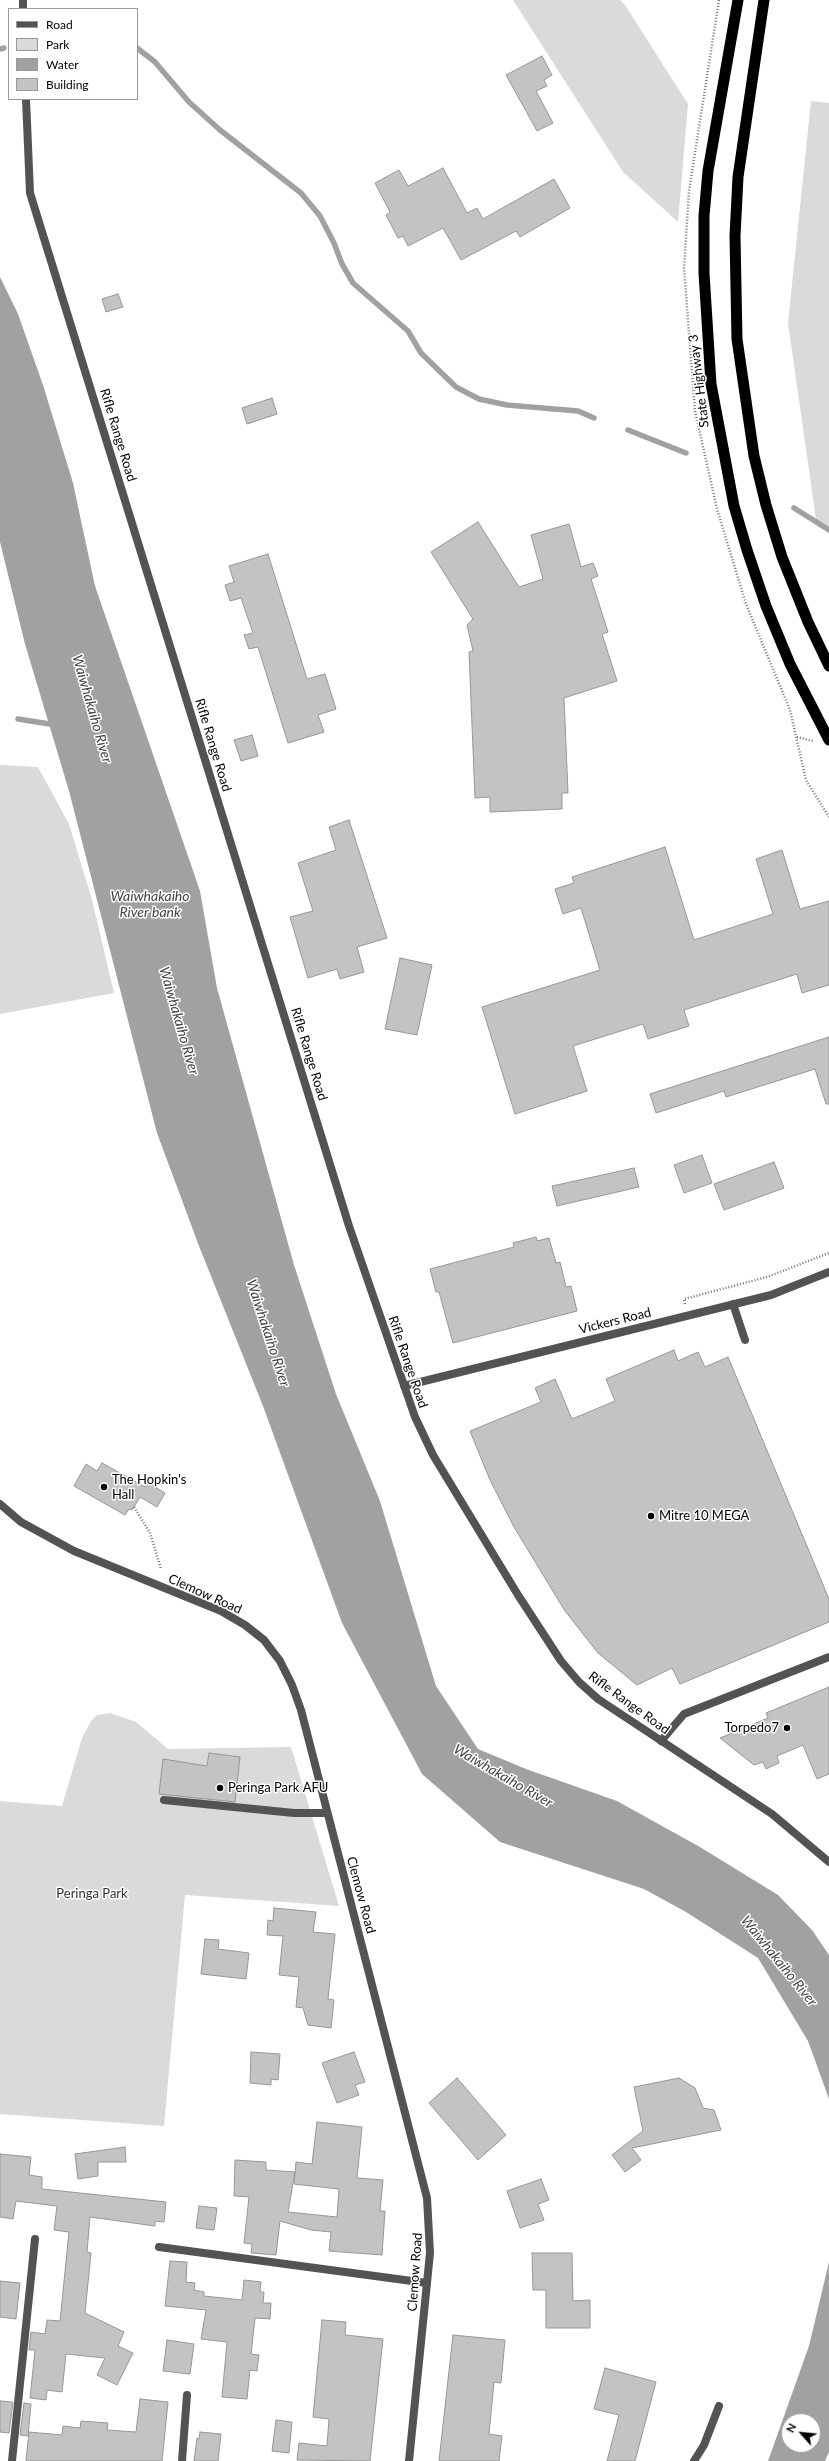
<!DOCTYPE html>
<html>
<head>
<meta charset="utf-8">
<style>
	body { margin:0 }
	#map { position:relative; width:829px; height:2461px; overflow:hidden; background:#fff; font-family:Lato,sans-serif }
	canvas { display:block }
	.legend { position:absolute; left:8px; top:8px; width:130px; height:92px; box-sizing:border-box; background:#fff; border:1px solid #999; margin:0; padding:5px 7px; list-style:none; font-size:12px; color:#000 }
	.legend li { display:flex; align-items:center; gap:8px; height:20px }
	.legend b { width:20px; border:1px solid #999 }
	.north { position:absolute; left:781px; top:2413px; width:40px; height:40px; box-sizing:border-box; background:#fff; border:1px solid #999; border-radius:50%; rotate:297deg; font-size:11px; font-weight:700; line-height:16px; text-align:center; color:#000 }
	.north::after { content:''; display:block; margin:auto; width:14px; height:18px; background:#000; clip-path:polygon(50% 0,100% 100%,50% 72%,0 100%) }
</style>
</head>
<body>
<div id="map">
<canvas width="829" height="2461"></canvas>
<ul class="legend">
<li><b style="height:5px;background:#535353"></b>Road</li>
<li><b style="height:11px;background:#dadada"></b>Park</li>
<li><b style="height:11px;background:#a1a1a1"></b>Water</li>
<li><b style="height:11px;background:#c3c3c3"></b>Building</li>
</ul>
<div class="north">N</div>
</div>
<script>
const c = document.querySelector('canvas').getContext('2d');
c.lineJoin = 'round';
function paint(path, color) { c.fillStyle = color; c.fill(path, 'evenodd'); }
const poly = rows => new Path2D(rows.map(r => 'M' + r).join(''));
function stroke(path, color, width, dash) { c.strokeStyle = color; c.lineWidth = width; c.lineCap = dash ? 'butt' : 'round'; c.setLineDash(dash || []); c.stroke(path); }
function write(font, color, halo, rows, align = 'center') {
  c.font = font + ' Lato,sans-serif'; c.lineWidth = 3; c.setLineDash([]); c.textBaseline = 'middle'; c.strokeStyle = halo; c.fillStyle = color; for (const [text, x, y, turn = 0] of rows) {
    c.save(); c.translate(x, y); c.rotate((+turn || 0) * Math.PI / 180); c.textAlign = isNaN(turn) ? turn : align; if (halo) c.strokeText(text, 0, 0); c.fillText(text, 0, 0); c.restore();
  }
}
paint(poly([
	[513,0,620,0,625,5,688,104,678,222,623,172],
	[811,101,829,103,829,531,817,526,788,323],
	[0,765,38,767,69,824,92,900,114,993,0,1014],
	[110,1713,136,1722,168,1749,291,1747,339,1906,185,1895,164,2126,0,2114,0,1801,62,1806,82,1738,91,1721,97,1715]
]), '#dadada');
paint(poly([
	[0,277,18,314,43,385,73,483,95,586,200,891,217,988,294,1265,336,1394,380,1501,436,1686,478,1749,526,1769,617,1801,700,1847,778,1895,812,1930,829,1955,829,2099,808,2041,758,1958,686,1912,644,1889,500,1842,422,1774,342,1623,263,1406,199,1246,157,1133,69,791,25,644,0,542],
	[829,2262,829,2452,825,2461,768,2461,809,2346],
	[789,2421,813,2421,813,2445,789,2445]
]), '#a1a1a1');
stroke(poly([
	[137,48,155,62,189,102,220,130,301,193,320,216,334,243,342,264,353,283,408,331,421,353,456,387,479,399,507,405,578,411,594,418],
	[0,49,4,48],
	[628,430,686,453],
	[794,508,829,530],
	[18,719,56,725]
]), '#a1a1a1', 5.5);
const building = poly([
	[542,56,552,75,544,80,547,86,536,91,553,123,537,131,506,75,542,56],
	[443,168,467,213,477,208,483,219,554,179,570,208,520,237,516,231,461,260,443,228,408,246,403,236,398,238,386,215,390,212,375,183,399,170,408,186,443,168],
	[118,294,123,307,106,312,102,299,118,294],
	[272,398,277,414,247,424,242,408,272,398],
	[478,522,519,587,543,579,531,535,569,524,581,567,593,563,598,576,591,579,608,632,602,634,617,681,564,698,568,793,562,793,562,809,490,812,490,797,475,798,469,652,473,651,467,625,473,619,431,552,478,522],
	[268,554,307,679,325,674,336,709,318,715,324,732,288,743,258,647,249,649,244,635,253,633,241,598,230,601,225,585,234,582,229,566,268,554],
	[252,735,258,756,241,761,234,740,252,735],
	[349,820,387,938,357,947,364,972,340,979,337,969,308,978,290,917,313,911,298,863,336,850,329,827,349,820],
	[665,847,694,940,773,914,756,859,782,850,800,909,829,901,829,985,802,993,797,974,684,1010,689,1026,648,1039,643,1024,573,1046,587,1091,515,1114,482,1007,600,970,581,908,563,914,555,889,574,883,572,877,665,847],
	[400,958,432,965,417,1035,385,1029,400,958],
	[829,1037,829,1104,826,1104,815,1069,726,1097,724,1091,656,1113,650,1094,829,1037],
	[702,1155,712,1183,684,1193,674,1165,702,1155],
	[774,1162,784,1188,724,1210,714,1184,774,1162],
	[634,1168,639,1187,557,1206,552,1186,634,1168],
	[536,1237,537,1241,549,1238,556,1263,560,1262,566,1287,571,1286,577,1311,453,1343,439,1292,436,1292,430,1269,514,1247,513,1243,536,1237],
	[674,1350,678,1361,698,1352,705,1367,728,1357,829,1599,829,1622,680,1684,672,1668,637,1685,598,1653,565,1611,514,1527,490,1480,470,1431,541,1402,535,1388,555,1379,572,1419,615,1401,606,1379,674,1350],
	[102,1463,145,1487,147,1482,165,1493,157,1507,140,1497,132,1510,129,1509,125,1515,74,1486,86,1464,97,1471,102,1463],
	[829,1687,829,1774,817,1779,803,1745,777,1756,779,1763,766,1769,763,1762,754,1765,720,1738,768,1718,766,1713,829,1687],
	[209,1753,240,1757,235,1802,159,1794,163,1759,207,1766,209,1753],
	[274,1908,316,1912,313,1932,335,1934,328,1999,334,2000,331,2028,308,2025,303,2008,296,2007,299,1977,279,1975,283,1936,267,1935,268,1920,273,1921,274,1908],
	[205,1939,219,1940,218,1949,249,1953,246,1979,201,1974,205,1939],
	[251,2052,280,2054,278,2080,271,2079,271,2085,250,2083,251,2052],
	[354,2052,365,2082,355,2085,359,2095,337,2103,322,2063,354,2052],
	[457,2078,506,2135,478,2160,429,2103,457,2078],
	[679,2078,695,2088,703,2108,714,2110,721,2130,632,2148,641,2160,625,2172,612,2155,643,2131,634,2087,679,2078],
	[317,2122,362,2127,357,2178,383,2180,380,2211,385,2211,382,2255,329,2251,331,2232,311,2230,280,2221,276,2255,251,2253,252,2244,244,2243,249,2197,234,2196,235,2160,266,2162,266,2170,295,2172,288,2212,337,2217,339,2189,294,2184,296,2162,312,2164,317,2122],
	[125,2147,126,2162,98,2162,98,2176,78,2179,75,2154,125,2147],
	[0,2154,31,2157,29,2175,42,2177,42,2189,166,2202,164,2222,155,2221,155,2226,90,2217,87,2252,91,2253,85,2313,124,2332,118,2346,133,2353,117,2385,97,2375,105,2358,66,2354,62,2392,47,2390,46,2400,30,2398,35,2350,29,2350,31,2332,45,2334,47,2320,60,2321,69,2232,54,2230,57,2206,16,2201,13,2219,0,2217,0,2154],
	[541,2179,549,2200,538,2204,544,2220,520,2228,507,2191,541,2179],
	[199,2206,217,2208,214,2230,196,2228,199,2206],
	[532,2253,572,2253,573,2301,590,2300,590,2328,546,2328,546,2290,533,2290,532,2253],
	[170,2261,187,2262,186,2282,195,2283,194,2290,204,2292,204,2296,242,2300,244,2280,261,2282,260,2292,264,2292,263,2303,271,2303,270,2319,255,2318,251,2354,259,2355,257,2371,250,2370,247,2399,222,2397,227,2342,201,2339,206,2310,165,2306,170,2261],
	[0,2281,20,2283,16,2319,0,2317,0,2281],
	[322,2320,346,2322,345,2335,383,2339,370,2461,297,2460,299,2443,327,2446,329,2419,313,2417,322,2320],
	[453,2335,505,2340,501,2383,494,2382,489,2434,502,2436,499,2461,439,2461,453,2335],
	[167,2340,194,2344,190,2374,163,2371,167,2340],
	[605,2368,656,2382,635,2461,607,2461,619,2415,594,2409,605,2368],
	[140,2399,168,2402,162,2461,26,2461,29,2432,62,2435,63,2426,80,2428,81,2421,108,2423,107,2430,136,2432,140,2399],
	[0,2401,13,2402,9,2433,0,2432,0,2401],
	[24,2403,31,2404,28,2436,20,2435,24,2403],
	[276,2420,292,2422,289,2453,272,2451,276,2420],
	[200,2432,221,2434,218,2461,194,2461,197,2438,199,2439,200,2432]
]);
paint(building, '#c3c3c3');
stroke(building, '#979797', 1);
stroke(poly([
	[719,0,689,191,684,268,695,411,717,509,746,604,790,710,806,780,829,817],
	[797,737,813,741],
	[685,1304,684,1299,767,1277,829,1253],
	[134,1507,150,1533,161,1569]
]), '#757575', 2.5, [1, 2]);
stroke(poly([
	[733,1304,745,1340],
	[661,1741,684,1714,829,1657],
	[164,1800,294,1813,327,1813],
	[159,2247,427,2283],
	[12,2461,35,2239],
	[182,2461,187,2395],
	[694,2461,704,2445,719,2406]
]), '#535353', 8);
stroke(poly([
	[23,0,23,9],
	[26,99,30,193,349,1226,415,1417,433,1455,518,1595,561,1661,579,1682,598,1699,772,1814,829,1862],
	[404,1386,771,1295,829,1272]
]), '#535353', 8);
stroke(poly([
	[0,1504,21,1522,74,1551,221,1611,245,1625,264,1640,280,1661,292,1685,301,1710,427,2198,430,2253,409,2461]
]), '#535353', 8);
stroke(poly([
	[738,0,708,171,704,216,704,273,711,384,734,506,747,550,766,606,790,664,829,740],
	[764,0,738,177,735,236,737,339,754,456,766,505,782,557,808,622,829,666]
]), '#000', 11);
for (const [x, y, r, color] of [
	[104,1487,4,"#000"],
	[651,1516,4,"#000"],
	[787,1728,4,"#000"],
	[220,1788,4,"#000"]
]) { const dot = new Path2D(); dot.arc(x, y, r, 0, 2 * Math.PI); c.fillStyle = color; c.fill(dot); stroke(dot, '#fff', 1.5); }
write('13px', '#000', '#fff', [
	["State Highway 3",699,381,-97],
	["Rifle Range Road",118,435,73],
	["Rifle Range Road",213,745,73],
	["Rifle Range Road",309,1054,73],
	["Vickers Road",615,1321,-14],
	["Rifle Range Road",408,1362,71],
	["Clemow Road",205,1594,24],
	["Rifle Range Road",629,1703,36],
	["Clemow Road",361,1895,75],
	["Clemow Road",415,2272,-86]
]);
write('13px', '#000', '#fff', [
	["The Hopkin's",112,1480],
	["Hall",112,1495],
	["Mitre 10 MEGA",659,1516],
	["Torpedo7",779,1728,"right"],
	["Peringa Park AFU",228,1788]
], 'left');
write('13px', '#313131', '#fff', [
	["Peringa Park",92,1894]
]);
write('italic 14px', '#424242', '#fff', [
	["Waiwhakaiho River",92,709,74],
	["Waiwhakaiho",150,896],
	["River bank",150,912],
	["Waiwhakaiho River",179,1021,74],
	["Waiwhakaiho River",268,1333,72],
	["Waiwhakaiho River",503,1776,30],
	["Waiwhakaiho River",779,1961,51]
]);
</script>
</body>
</html>
